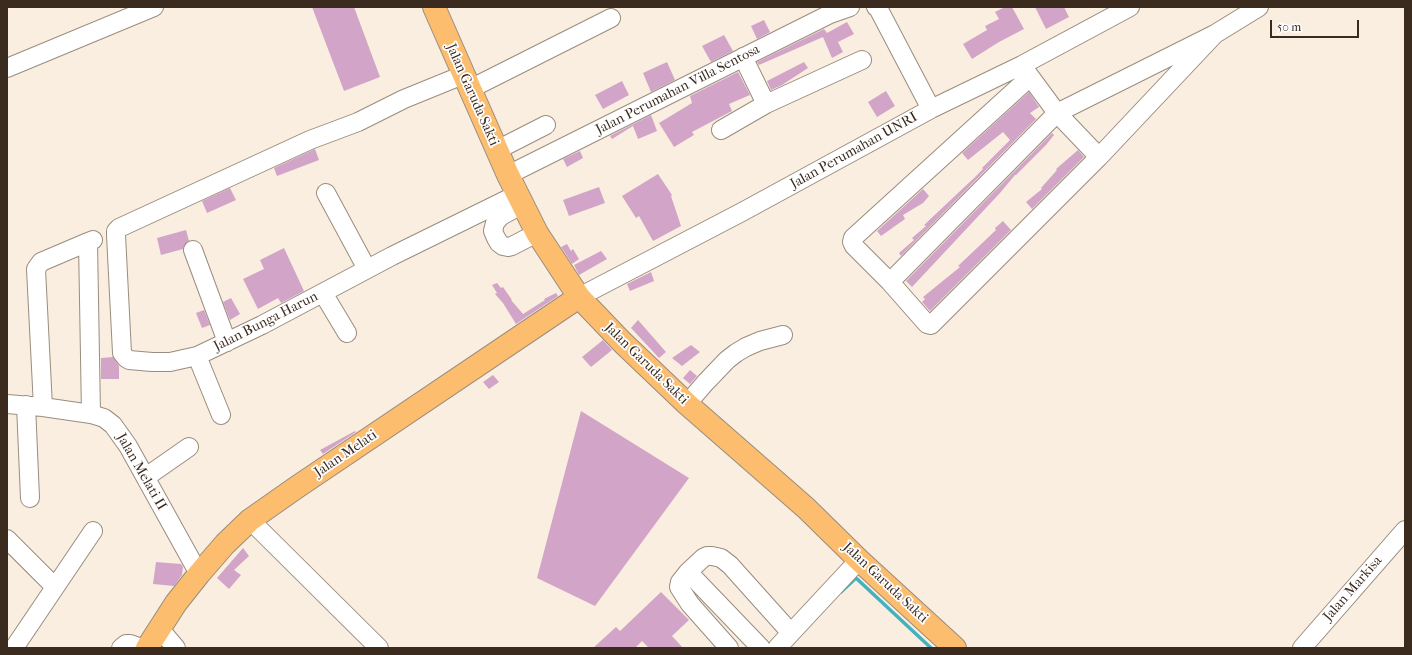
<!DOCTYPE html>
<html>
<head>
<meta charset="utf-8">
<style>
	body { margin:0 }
	#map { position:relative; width:1412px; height:655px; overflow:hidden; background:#f9eedf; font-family:"IM FELL French Canon",serif }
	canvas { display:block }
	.frame { position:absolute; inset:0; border:8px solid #3b2a1e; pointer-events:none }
	.scale { position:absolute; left:1270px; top:20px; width:89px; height:18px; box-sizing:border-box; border:2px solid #3b2a1e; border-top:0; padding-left:5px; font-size:12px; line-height:14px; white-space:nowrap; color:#3b2a1e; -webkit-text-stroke:3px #fff; paint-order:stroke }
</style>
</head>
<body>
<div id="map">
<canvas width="1412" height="655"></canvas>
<div class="frame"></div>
<div class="scale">50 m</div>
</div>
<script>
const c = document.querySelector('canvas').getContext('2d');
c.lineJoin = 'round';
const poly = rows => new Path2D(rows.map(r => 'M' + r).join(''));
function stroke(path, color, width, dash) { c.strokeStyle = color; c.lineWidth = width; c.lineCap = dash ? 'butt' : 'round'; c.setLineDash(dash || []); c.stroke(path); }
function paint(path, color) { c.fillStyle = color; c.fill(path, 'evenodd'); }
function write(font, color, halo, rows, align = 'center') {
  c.font = font + ' "IM FELL French Canon",serif'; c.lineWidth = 3.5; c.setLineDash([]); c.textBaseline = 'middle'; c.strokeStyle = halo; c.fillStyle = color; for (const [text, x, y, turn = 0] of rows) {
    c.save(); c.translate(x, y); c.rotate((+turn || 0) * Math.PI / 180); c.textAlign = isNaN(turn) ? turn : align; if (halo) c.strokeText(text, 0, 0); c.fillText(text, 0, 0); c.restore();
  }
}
stroke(poly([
	[841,592,856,578,931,648]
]), '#43b2bf', 3.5);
paint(poly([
	[312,7,354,7,380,77,344,91],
	[1005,7,1012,7,1024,29,999,42,972,59,963,44,987,30,985,26,999,19,995,12],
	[1035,7,1064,7,1069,17,1046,29],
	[764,20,770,32,757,39,751,26],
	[847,22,854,34,838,42,843,52,832,58,823,37,759,65,757,62,824,29,827,33],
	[724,35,733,51,711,62,702,46],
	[667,62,675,80,651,92,643,73],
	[804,62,808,68,782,85,771,90,767,81],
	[738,72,750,95,729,104,732,111,692,132,694,135,674,147,659,123,692,103,690,96],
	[622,81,629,95,603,109,595,95],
	[886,91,895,106,877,117,868,102],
	[1029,92,1039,107,1030,113,1036,119,901,256,899,253,914,240,912,238,926,226,924,225,974,178,983,169,982,168,1010,140,1003,132,968,160,962,153],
	[651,115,657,131,638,139,633,126,612,139,610,136],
	[1052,133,1054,135,1046,145,1016,175,1015,175,1000,193,912,287,906,281],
	[315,149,319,160,277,176,274,168],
	[1078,150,1084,157,1032,209,1026,202,1042,189,1041,188,1057,170,1056,169],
	[580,151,583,158,567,167,563,159],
	[658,174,672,195,671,196,681,226,653,241,639,216,636,218,622,196],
	[599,187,605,203,569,216,563,200],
	[230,188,236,200,207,213,202,201],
	[923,189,929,196,923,203,903,215,905,219,881,236,877,231],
	[1003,221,1011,230,930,311,922,302,925,299,923,297,960,267,958,266,996,230,995,228],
	[186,230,189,241,185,244,183,249,161,255,157,238],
	[567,244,571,251,573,249,579,259,572,264,561,247],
	[284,248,304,291,281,303,278,298,258,309,243,279,264,269,260,260],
	[601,251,607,259,579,275,574,265],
	[651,272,654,281,630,291,627,284],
	[497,283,501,288,503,287,512,300,511,300,523,314,545,300,544,299,556,293,558,296,516,324,503,303,495,294,497,293,492,285],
	[231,298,240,314,230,320,223,302],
	[204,310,210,325,202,328,196,313],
	[638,320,666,352,659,358,631,328],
	[603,340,612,350,591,367,582,357],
	[691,345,700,352,682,366,672,358],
	[113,357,119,366,119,379,101,379,101,358],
	[690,370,697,376,690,384,683,378],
	[493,375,499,382,489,389,483,382],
	[581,411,689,478,595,606,537,578],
	[355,431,356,432,323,454,320,450],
	[243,548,249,556,234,570,241,575,229,589,217,578],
	[156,562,181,564,183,567,182,575,174,586,153,584],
	[661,592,689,620,672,636,683,648,649,648,642,641,635,648,593,648,616,627,620,631]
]), '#d2a5c8');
const minor = poly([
	[876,7,878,8,931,109],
	[743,57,766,104],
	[1023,67,1057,113,1099,157,1215,34,1259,7],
	[7,68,154,7],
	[463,75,404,99,358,122,310,140,119,228,116,231,116,235,122,353,126,358,129,360,152,362,170,362,197,356,262,325,392,256,518,194],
	[1030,77,853,238,852,242,854,246,890,282,927,324,931,325,1099,157],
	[470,89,611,18],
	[721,130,766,104,862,60],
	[497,150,546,125],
	[508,175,830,14,850,7],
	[326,193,367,269],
	[523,204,501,216,495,223,493,231,496,238,499,243,503,246,508,247,512,246,537,233],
	[193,250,227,342],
	[890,282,1057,113,1215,34],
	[323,293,347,333],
	[579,297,742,212,931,109,1022,65,1130,7],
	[197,356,221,415],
	[7,404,43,407,91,414,104,418,113,425,128,446,199,574],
	[687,404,705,383,727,360,736,353,746,347,760,341,783,335],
	[26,405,30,498],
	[43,407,36,269,41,262,88,242],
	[91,414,88,242,93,240],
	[146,477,189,447],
	[250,520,379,648],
	[7,539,55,587],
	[688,572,761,648],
	[159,628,176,648],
	[14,648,93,531],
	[121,648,126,644,130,644,141,648],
	[729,648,690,604,679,587,680,582,688,572,703,558,707,556,712,556,721,558,730,565,791,633],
	[777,648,859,560],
	[1302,648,1405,530]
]);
const major = poly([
	[147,648,176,603,199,574,225,544,250,520,297,487,579,297]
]);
const highway = poly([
	[434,7,508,175,537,233,579,297,622,342,687,404,806,508,859,560,955,648]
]);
stroke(minor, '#9a8c7e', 20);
stroke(major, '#9a8c7e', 24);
stroke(highway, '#9a8c7e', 24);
stroke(minor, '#fff', 18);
stroke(major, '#fcbd6e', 22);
stroke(highway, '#fcbd6e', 22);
write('14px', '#3b2a1e', '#fff', [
	["Jalan Perumahan Villa Sentosa",678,90,-27],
	["Jalan Garuda Sakti",472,95,66],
	["Jalan Perumahan UNRI",854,151,-29],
	["Jalan Bunga Harun",266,322,-27],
	["Jalan Garuda Sakti",646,364,44],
	["Jalan Melati",346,454,-34],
	["Jalan Melati II",141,472,60],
	["Jalan Garuda Sakti",885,583,43],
	["Jalan Markisa",1353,589,-49]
]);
</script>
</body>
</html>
